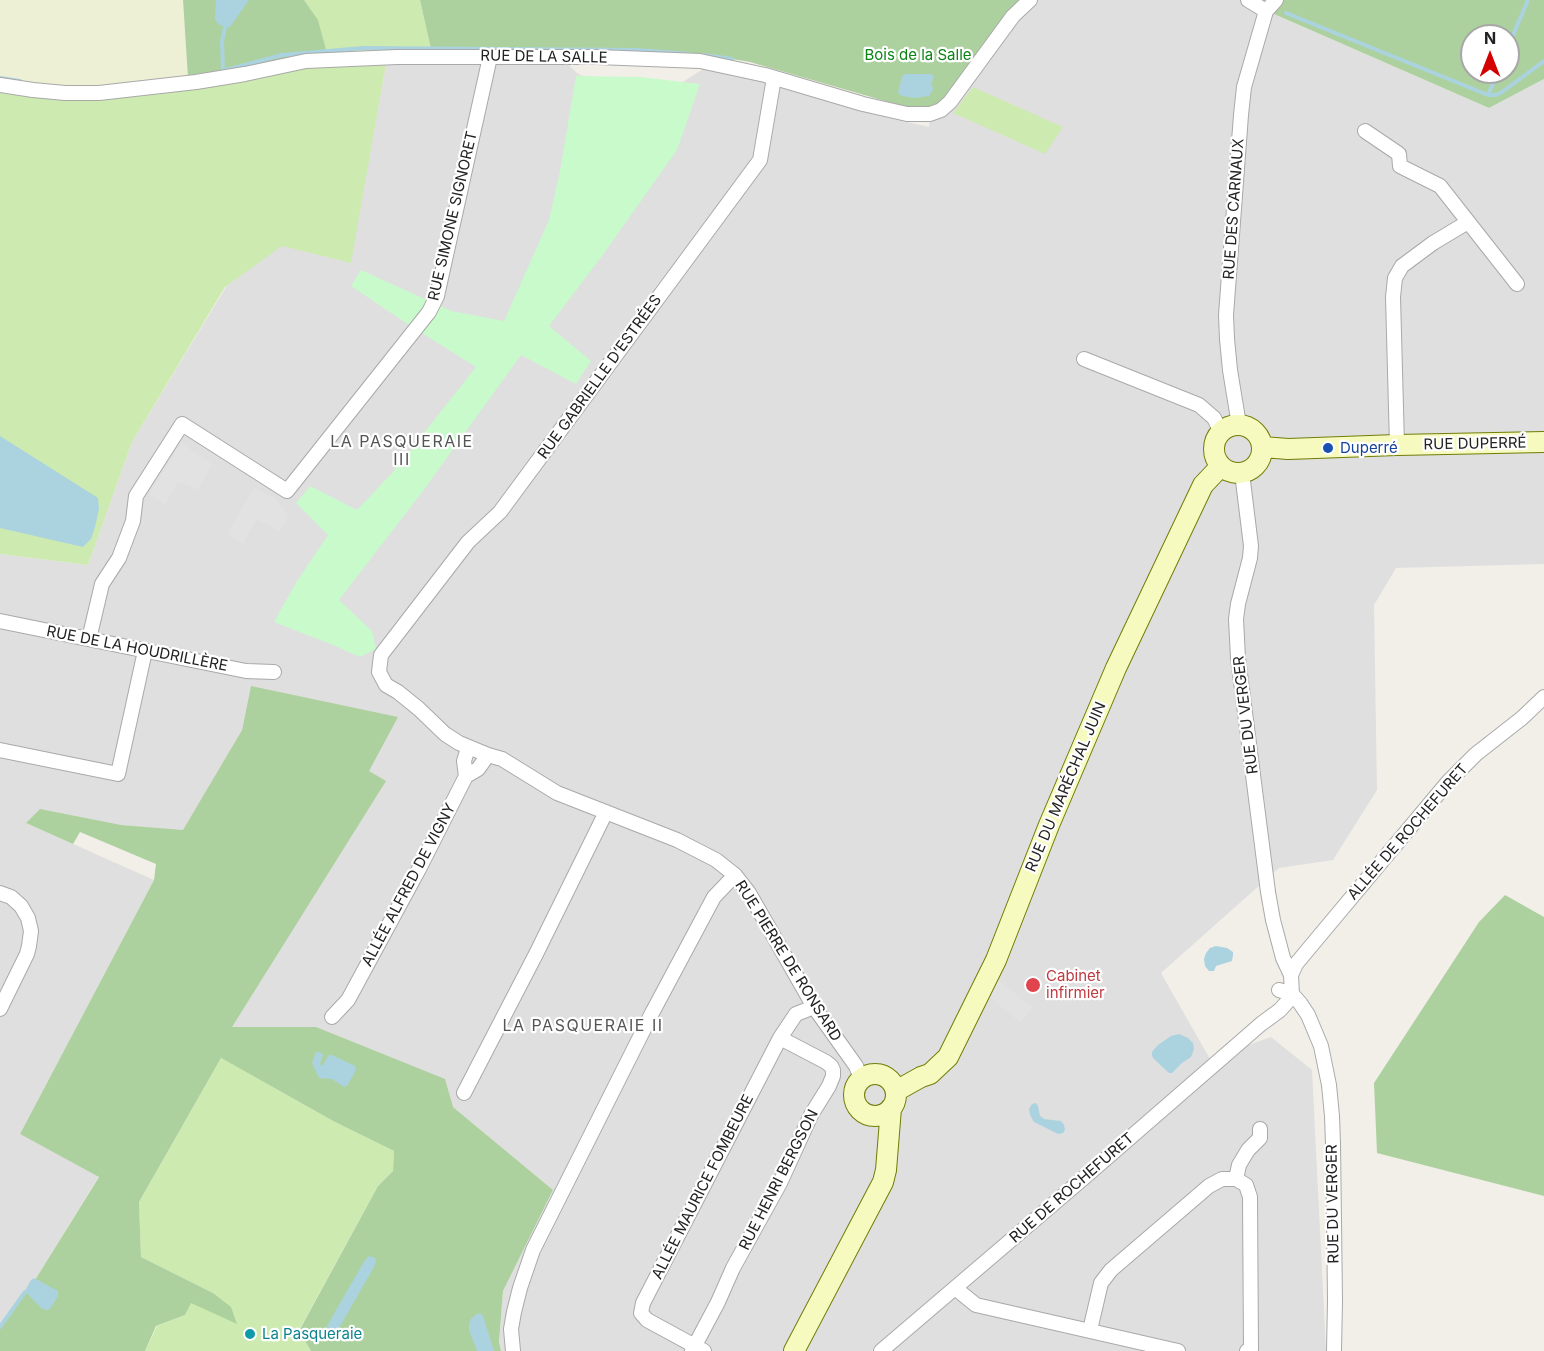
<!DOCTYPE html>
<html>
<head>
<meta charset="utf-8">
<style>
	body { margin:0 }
	#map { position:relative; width:1544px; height:1351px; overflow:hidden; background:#f2efe9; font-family:Inter,sans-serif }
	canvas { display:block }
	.north { position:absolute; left:1460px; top:24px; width:60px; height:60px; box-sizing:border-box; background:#fff; border:2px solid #a7a7a7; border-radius:50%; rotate:0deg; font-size:16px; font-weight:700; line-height:24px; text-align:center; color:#222 }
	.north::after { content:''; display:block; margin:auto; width:21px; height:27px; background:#d40000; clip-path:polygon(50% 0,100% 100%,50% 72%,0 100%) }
</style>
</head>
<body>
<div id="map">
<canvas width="1544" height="1351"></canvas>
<div class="north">N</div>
</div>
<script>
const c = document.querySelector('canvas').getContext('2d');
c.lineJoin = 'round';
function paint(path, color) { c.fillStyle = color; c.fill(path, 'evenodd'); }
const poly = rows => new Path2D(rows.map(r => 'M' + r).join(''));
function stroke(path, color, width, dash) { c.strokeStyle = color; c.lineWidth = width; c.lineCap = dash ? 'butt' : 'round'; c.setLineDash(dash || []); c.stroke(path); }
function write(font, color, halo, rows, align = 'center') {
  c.font = font + ' Inter,sans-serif'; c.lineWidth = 4.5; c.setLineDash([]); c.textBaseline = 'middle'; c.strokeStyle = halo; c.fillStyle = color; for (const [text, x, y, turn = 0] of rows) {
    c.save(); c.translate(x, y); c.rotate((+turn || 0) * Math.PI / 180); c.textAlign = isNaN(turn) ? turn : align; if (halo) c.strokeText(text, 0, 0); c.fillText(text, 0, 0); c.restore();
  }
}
paint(poly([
	[1030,0,1242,0,1489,108,1544,79,1544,564,1396,568,1374,605,1377,790,1333,860,1279,868,1161,973,1210,1059,1271,1037,1312,1070,1326,1351,501,1351,499,1342,503,1291,553,1190,453,1107,316,1027,231,1028,251,687,242,730,183,831,121,825,26,823,154,880,20,1134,99,1176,30,1288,0,1326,0,554,88,565,132,442,226,287,372,141,386,64,568,64,578,74,600,83,667,92,711,64,774,78,871,114,929,127,930,114]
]), '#e0dfdf');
paint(poly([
	[0,0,183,0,188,78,108,86,73,88,32,83,0,78]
]), '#eef0d5');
paint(poly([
	[304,0,420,0,431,49,354,51,327,53,318,21],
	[386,64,351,263,282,246,225,287,132,442,88,565,0,554,0,91,93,99,331,65],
	[973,87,1063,127,1045,154,953,113],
	[221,1058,335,1122,394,1151,393,1171,378,1186,299,1330,311,1351,145,1351,157,1326,185,1315,191,1302,237,1323,213,1293,141,1257,139,1202]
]), '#cdebb0');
paint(poly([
	[183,0,304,0,318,20,327,53,306,55,188,78],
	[420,0,1030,0,950,102,930,114,781,71,750,62,714,56,636,50,431,49],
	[1242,0,1544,0,1544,79,1489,108],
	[1472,36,1508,36,1508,72,1472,72],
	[251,686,398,717,369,771,386,781,232,1027,316,1027,445,1079,453,1107,553,1190,503,1291,499,1342,501,1351,311,1351,299,1331,378,1186,393,1171,394,1151,335,1122,221,1058,139,1202,141,1257,213,1293,231,1307,237,1324,191,1303,185,1315,156,1326,145,1351,0,1351,0,1327,30,1288,99,1177,20,1134,154,880,156,864,80,832,73,844,26,823,40,809,121,825,183,830,242,730],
	[1505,895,1544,917,1544,1196,1377,1153,1374,1083,1479,922]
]), '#add19e');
paint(poly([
	[576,76,640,77,700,84,677,150,602,256,549,326,591,361,576,384,521,355,423,491,339,600,372,631,376,649,360,657,333,645,274,622,297,581,328,535,296,503,310,486,357,510,393,472,476,367,403,321,351,286,361,270,451,311,504,321,549,220,560,171]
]), '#c8facc');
paint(poly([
	[181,443,212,464,198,490,178,481,165,505,149,494],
	[254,487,276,499,289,517,280,532,257,519,243,543,227,534],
	[997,979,1033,1008,1020,1022,989,997]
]), '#e2e2e2');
paint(poly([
	[216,0,249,0,230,27,225,27,218,24,215,19],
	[906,74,931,74,934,76,931,84,933,88,932,92,929,96,915,98,902,96,898,93,902,76],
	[0,436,98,498,99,509,95,527,91,539,83,547,0,528],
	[1216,946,1227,948,1233,952,1233,955,1232,961,1216,966,1214,971,1209,971,1205,966,1204,959,1206,953,1210,948],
	[1179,1034,1188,1038,1193,1043,1194,1049,1191,1057,1182,1063,1172,1073,1169,1073,1154,1059,1152,1056,1152,1052,1158,1045,1171,1036],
	[316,1052,320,1052,323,1055,320,1064,322,1066,329,1055,332,1055,355,1066,356,1070,347,1086,344,1087,332,1079,319,1078,312,1063],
	[1036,1103,1038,1106,1040,1116,1044,1119,1061,1121,1064,1125,1065,1130,1063,1133,1058,1134,1034,1122,1030,1115,1029,1109,1032,1104],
	[369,1256,375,1258,376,1262,374,1267,335,1335,331,1340,327,1341,324,1339,323,1335,332,1317,365,1260],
	[34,1278,58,1291,58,1296,50,1309,46,1310,41,1308,25,1291,31,1280],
	[480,1313,483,1316,494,1351,477,1351,469,1330,469,1324,471,1319,475,1315]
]), '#aad3df');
stroke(poly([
	[1286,13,1488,95,1496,95,1502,92,1544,61],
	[225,27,222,41,223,71,282,55,363,48,636,50,689,54],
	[1508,47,1528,0],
	[703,55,732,59],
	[0,78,20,81],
	[1488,95,1498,72],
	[0,1327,25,1292]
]), '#aad3df', 4);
const street = poly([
	[1248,0,1266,11],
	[774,78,760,160,500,512,468,542,381,655,379,672,386,685,398,692,419,709,445,734,459,743,488,755,502,759,557,793,677,840,716,860,735,875,749,893,814,1007,856,1066,861,1078],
	[0,85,33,90,65,93,99,93,196,82,245,74,306,61,397,57,597,57,700,61,765,75,863,104,907,114,930,114,941,110,950,102,1013,16,1030,0],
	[1365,131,1399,154,1400,166,1440,186,1517,284],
	[1084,359,1199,405,1214,418,1218,426,1224,430],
	[1239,425,1230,370,1227,339,1226,315,1241,115,1244,87,1266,11,1276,0],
	[1397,445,1393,297,1395,278,1402,266,1433,243,1468,222],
	[0,621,246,671,274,672],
	[89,639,102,584,119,558,133,521,136,496,182,424,287,491,429,312,437,296,490,57],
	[0,750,118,774,145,651],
	[466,776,464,761,468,748],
	[0,893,11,897,21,906,28,918,31,931,29,946,27,954,0,1009],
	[1291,975,1296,964,1316,940,1448,782,1476,754,1522,718,1544,697],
	[1279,990,1292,994,1300,1003,1308,1015,1321,1046,1329,1085,1332,1116,1333,1144,1335,1300,1334,1351],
	[332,1017,348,1000,419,869,466,776,478,769,488,755],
	[464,1093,536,954,606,812],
	[1236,1179,1239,1165,1248,1150,1260,1138,1260,1129],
	[955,1288,976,1305,1178,1351],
	[1090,1330,1101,1283,1111,1270,1209,1186,1222,1179,1236,1179,1246,1185,1250,1197,1251,1349,1247,1351],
	[513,1351,511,1329,514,1312,520,1288,533,1250,652,1013,714,897,735,875],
	[692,1351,718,1302,733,1268,780,1183,811,1115,829,1086,833,1076,833,1070,831,1066,826,1062,780,1038],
	[704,1351,647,1320,641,1313,643,1303,780,1038,796,1014,814,1007],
	[881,1351,1086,1176,1261,1024,1280,1010,1288,1001,1292,994,1291,975,1283,958,1273,920,1268,892,1238,658,1236,619,1238,604,1250,558,1251,546,1242,473]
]);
const secondary = poly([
	'1214 449a24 24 0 1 1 48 0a24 24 0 1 1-48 0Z',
	[1263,447,1288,449,1397,445,1544,442],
	'854 1095a21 21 0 1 1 42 0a21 21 0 1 1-42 0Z',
	[896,1091,921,1077,930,1074,948,1057,996,960,1049,825,1116,668,1203,485,1221,466],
	[794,1351,883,1182,886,1170,891,1108]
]);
stroke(street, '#a9a9a9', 16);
stroke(secondary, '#707d05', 22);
stroke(street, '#fff', 14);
stroke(secondary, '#f7fabf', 20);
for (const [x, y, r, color] of [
	[1328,448,6,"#1a4fb4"],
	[1033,985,8,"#e0444e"],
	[250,1334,6,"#0f9aa8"]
]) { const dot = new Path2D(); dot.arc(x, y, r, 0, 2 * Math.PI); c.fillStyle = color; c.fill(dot); stroke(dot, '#fff', 2); }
write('15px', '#0c8416', '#fff', [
	["Bois de la Salle",918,55]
]);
write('15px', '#222', '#fff', [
	["RUE DE LA SALLE",544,57,1],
	["RUE DES CARNAUX",1234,209,-86],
	["RUE SIMONE SIGNORET",453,216,-77],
	["RUE GABRIELLE D’ESTRÉES",600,377,-54],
	["RUE DUPERRÉ",1475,444,-1],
	["RUE DE LA HOUDRILLÈRE",137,649,11],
	["RUE DU VERGER",1246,715,-97],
	["RUE DU MARÉCHAL JUIN",1066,787,-67],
	["ALLÉE DE ROCHEFURET",1408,832,-49],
	["ALLÉE ALFRED DE VIGNY",409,885,-62],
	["RUE PIERRE DE RONSARD",788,961,58],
	["RUE HENRI BERGSON",779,1180,-63],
	["ALLÉE MAURICE FOMBEURE",703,1187,-63],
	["RUE DE ROCHEFURET",1072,1188,-41],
	["RUE DU VERGER",1333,1204,-91]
]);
write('15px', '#164399', '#fff', [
	["Duperré",1340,448]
], 'left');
write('15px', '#be3a42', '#fff', [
	["Cabinet",1046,976],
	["infirmier",1046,993]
], 'left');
write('15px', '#0d838f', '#fff', [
	["La Pasqueraie",262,1334]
], 'left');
c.letterSpacing = '1.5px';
write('16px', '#555', '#fff', [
	["LA PASQUERAIE",402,442],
	["III",402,460],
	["LA PASQUERAIE II",583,1026]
]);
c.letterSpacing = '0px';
</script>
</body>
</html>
